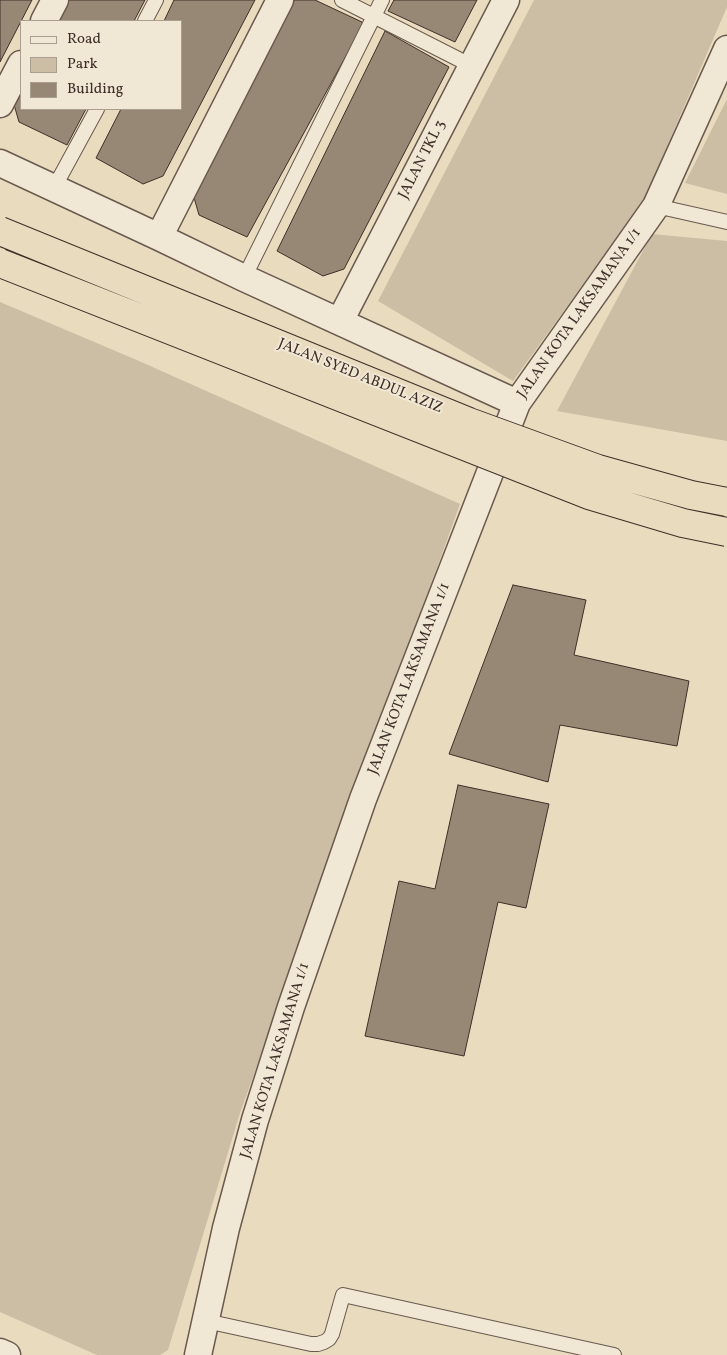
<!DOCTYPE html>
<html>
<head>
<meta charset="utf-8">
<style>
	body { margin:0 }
	#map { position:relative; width:727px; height:1355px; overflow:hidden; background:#e8dbbe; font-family:Vollkorn,serif }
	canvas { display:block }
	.legend { position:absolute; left:20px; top:20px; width:162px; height:90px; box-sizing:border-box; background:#f0e8d5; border:1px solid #a99e90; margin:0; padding:6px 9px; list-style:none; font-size:15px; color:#3f2e28 }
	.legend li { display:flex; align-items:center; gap:10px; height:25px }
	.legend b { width:25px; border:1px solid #a99e90 }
</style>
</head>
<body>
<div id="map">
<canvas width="727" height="1355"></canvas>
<ul class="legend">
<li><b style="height:6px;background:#f0e8d5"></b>Road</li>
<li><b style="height:14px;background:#cbbea4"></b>Park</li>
<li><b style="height:14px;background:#978876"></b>Building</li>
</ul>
</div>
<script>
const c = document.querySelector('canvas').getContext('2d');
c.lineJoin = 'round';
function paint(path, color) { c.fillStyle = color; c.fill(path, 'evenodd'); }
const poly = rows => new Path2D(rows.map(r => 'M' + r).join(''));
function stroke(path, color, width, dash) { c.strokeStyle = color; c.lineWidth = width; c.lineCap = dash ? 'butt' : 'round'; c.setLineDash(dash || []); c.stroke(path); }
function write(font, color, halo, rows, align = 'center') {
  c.font = font + ' Vollkorn,serif'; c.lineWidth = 4; c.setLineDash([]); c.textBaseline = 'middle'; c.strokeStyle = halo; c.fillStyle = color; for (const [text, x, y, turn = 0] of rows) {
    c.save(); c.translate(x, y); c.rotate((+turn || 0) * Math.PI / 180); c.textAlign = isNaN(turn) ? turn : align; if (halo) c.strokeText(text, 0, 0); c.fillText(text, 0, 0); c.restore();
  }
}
paint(poly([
	[534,0,727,0,727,7,643,202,513,381,378,301],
	[727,99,727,194,685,183],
	[652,234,727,241,727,441,557,411],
	[0,302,139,361,460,504,240,1113,168,1350,160,1355,97,1355,0,1312]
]), '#cbbea4');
const building = poly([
	[0,0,32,0,0,62,0,0],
	[65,0,145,0,134,21,54,21,65,0],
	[174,0,255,0,163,176,143,184,96,158,121,109,181,109,181,21,164,21,174,0],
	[294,0,315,0,364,23,247,237,199,215,193,194,294,0],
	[394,0,477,0,455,42,388,11,394,0],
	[385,31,449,67,344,269,323,276,277,251,385,31],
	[21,85,21,109,86,109,67,145,19,122,13,101,21,85],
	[513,585,586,600,574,655,689,681,677,746,560,725,548,782,449,754,513,585],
	[458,785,549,804,526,908,498,902,464,1056,365,1036,399,881,435,889,458,785]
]);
paint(building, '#978876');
stroke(building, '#3f2e28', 1);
const service = poly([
	[342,0,472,66],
	[145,21,156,0],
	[54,188,97,109],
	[656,206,727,222],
	[244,278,382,0],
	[206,1321,311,1344,318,1344,324,1342,329,1339,332,1334,343,1295,614,1355]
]);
const minor = poly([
	[44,21,55,0],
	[0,104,21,64],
	[0,163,159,237,244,278,517,403],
	[159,237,280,0],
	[340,321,506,0],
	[0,1352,7,1355],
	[198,1355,226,1228,255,1120,291,1007,363,799,517,403,656,206,727,49]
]);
stroke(service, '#69594e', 16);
stroke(minor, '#69594e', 29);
stroke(service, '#f0e8d5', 14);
stroke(minor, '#f0e8d5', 26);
const primaryBridge = poly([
	[0,231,469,422,598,469,691,495,727,502],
	[0,263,589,495,683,523,727,532]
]);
stroke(primaryBridge, '#3f2e28', 30, []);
stroke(primaryBridge, '#e8dbbe', 28);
write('15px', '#3f2e28', '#f0e8d5', [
	["JALAN TKL 3",423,160,-63],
	["JALAN KOTA LAKSAMANA 1/1",580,314,-55],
	["JALAN SYED ABDUL AZIZ",360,377,22],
	["JALAN KOTA LAKSAMANA 1/1",410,679,-69],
	["JALAN KOTA LAKSAMANA 1/1",276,1061,-73]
]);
</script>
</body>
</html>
